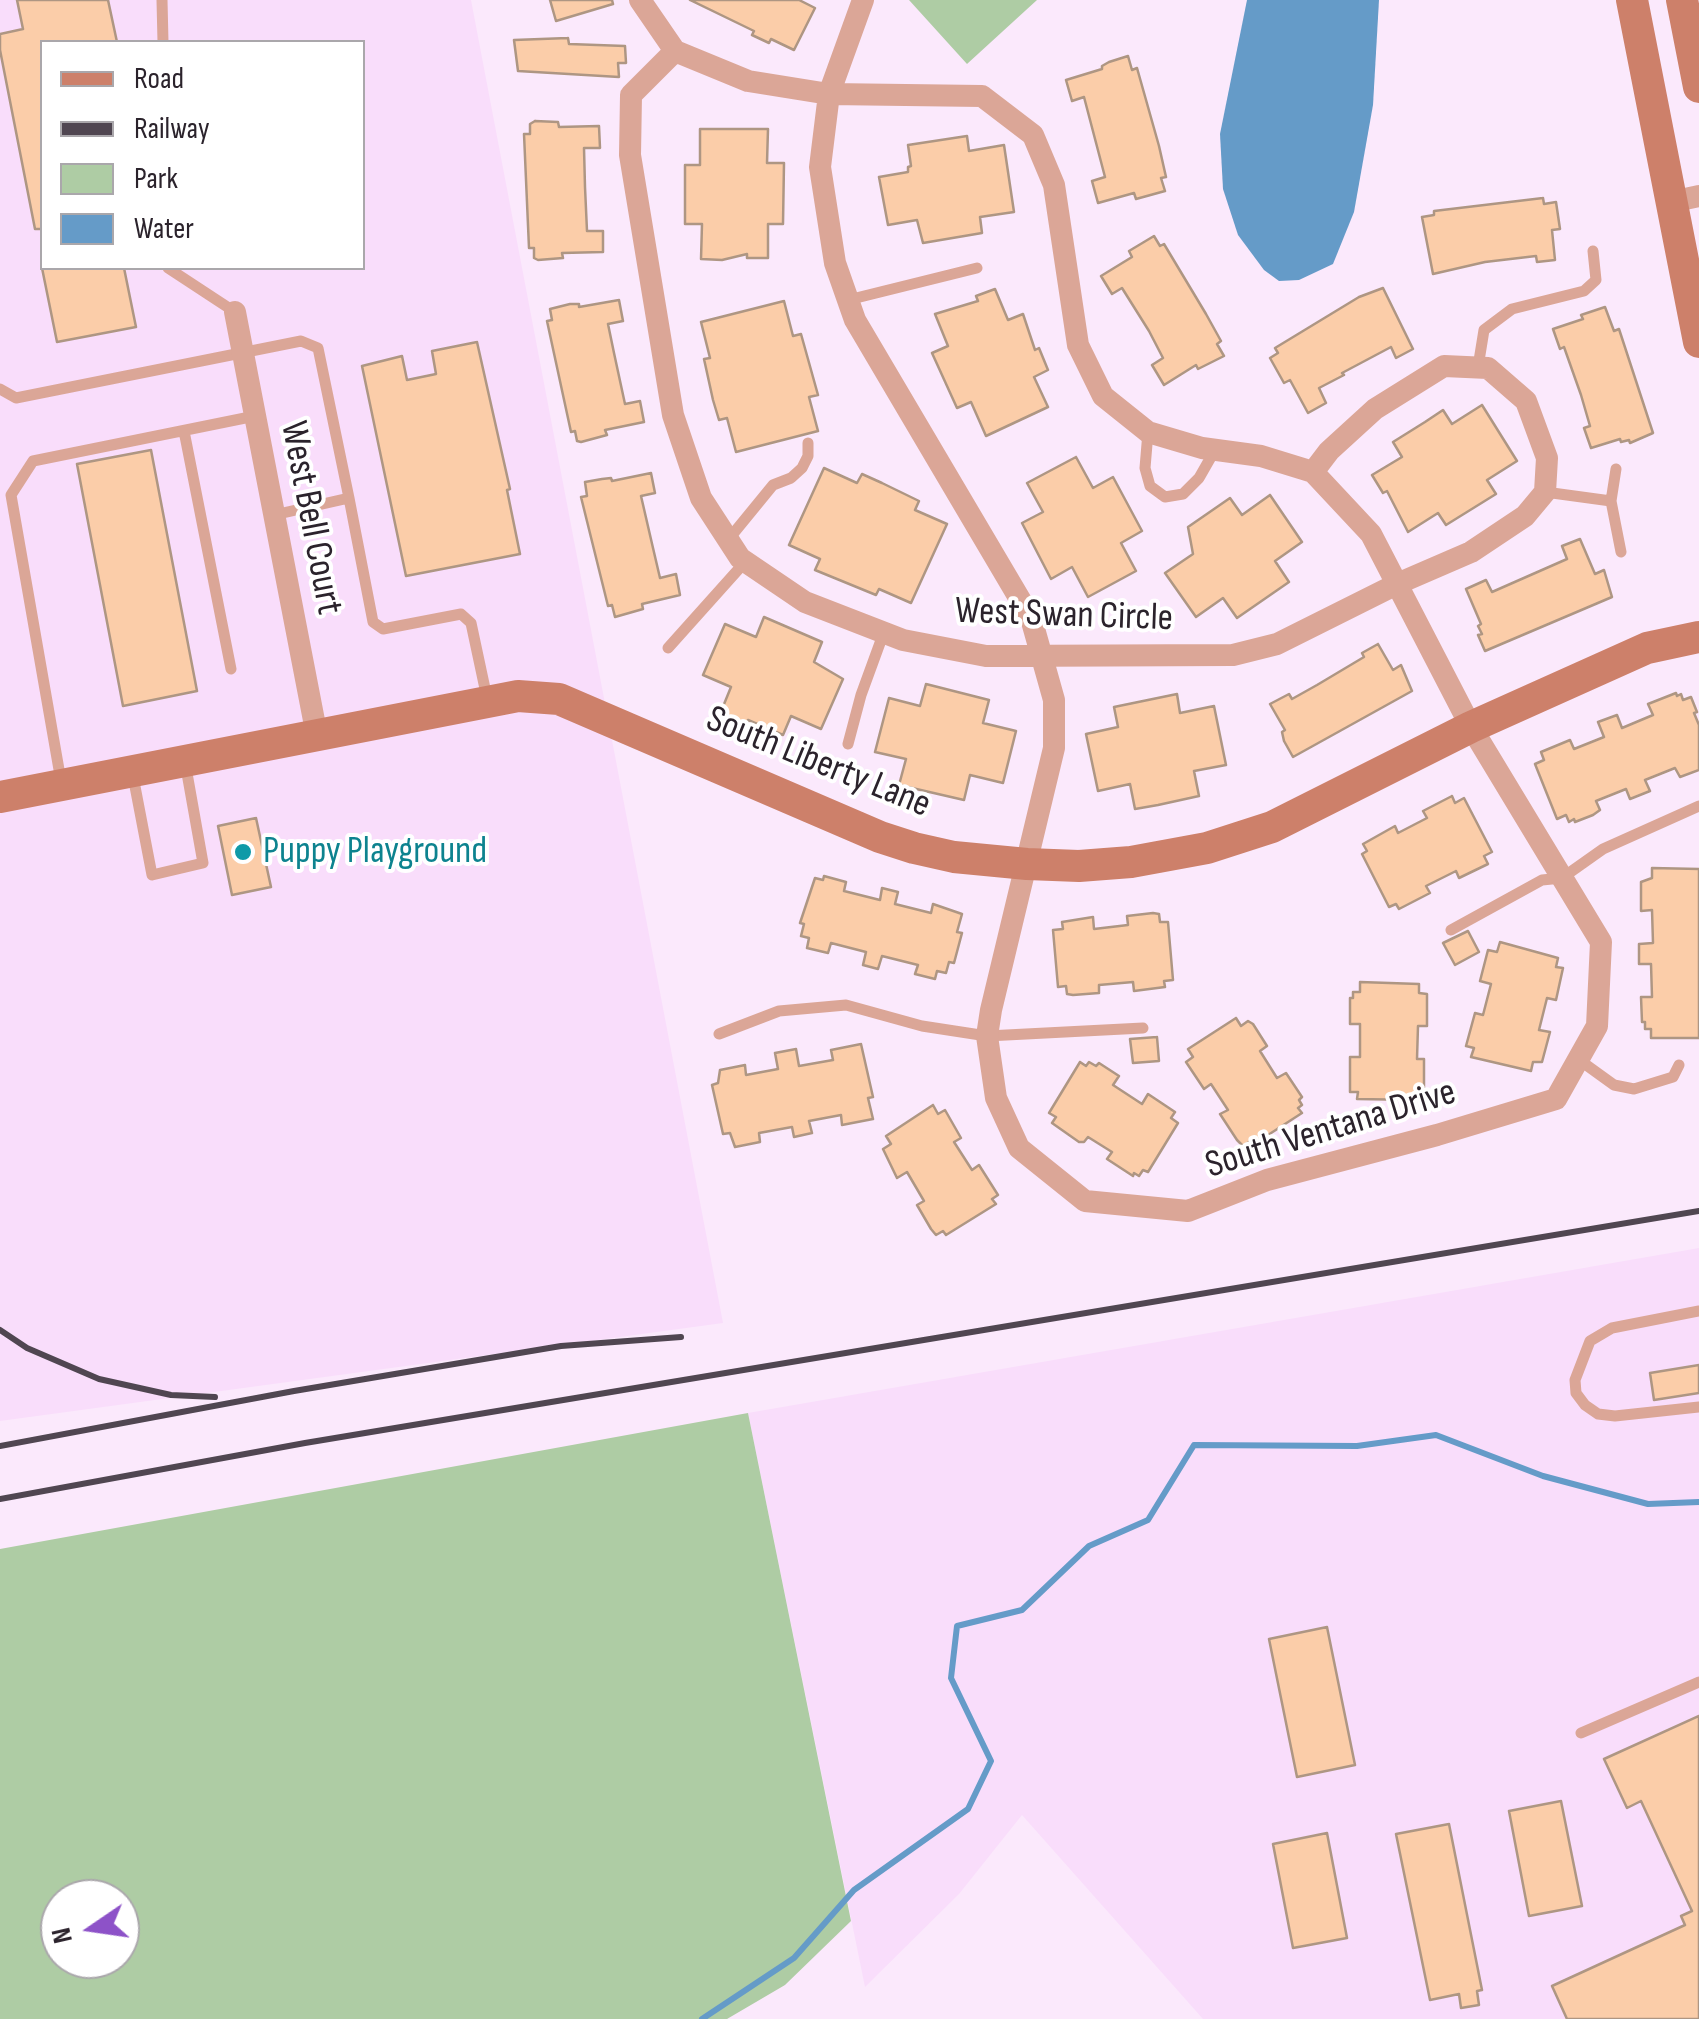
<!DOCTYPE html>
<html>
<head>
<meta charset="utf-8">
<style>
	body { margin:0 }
	#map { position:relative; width:1699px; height:2019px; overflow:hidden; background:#fbe9fc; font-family:"Sofia Sans Condensed",sans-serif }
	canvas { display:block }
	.legend { position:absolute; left:40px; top:40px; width:325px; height:230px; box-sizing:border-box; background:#fff; border:2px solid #aaa7ab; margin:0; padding:12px 18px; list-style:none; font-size:30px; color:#2b232c }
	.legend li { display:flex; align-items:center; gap:20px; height:50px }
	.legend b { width:50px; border:2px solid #aaa7ab }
	.north { position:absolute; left:40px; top:1879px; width:100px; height:100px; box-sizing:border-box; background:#fff; border:2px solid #aaa7ab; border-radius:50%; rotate:257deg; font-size:28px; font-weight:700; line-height:40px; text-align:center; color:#2b232c }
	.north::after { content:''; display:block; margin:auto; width:35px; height:45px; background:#8d52c8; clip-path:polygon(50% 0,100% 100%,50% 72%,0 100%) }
</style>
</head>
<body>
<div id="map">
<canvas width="1699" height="2019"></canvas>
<ul class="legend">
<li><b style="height:12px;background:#cd806a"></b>Road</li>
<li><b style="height:12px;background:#504651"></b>Railway</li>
<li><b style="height:28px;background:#aecca4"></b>Park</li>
<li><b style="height:28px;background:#659bc8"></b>Water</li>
</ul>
<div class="north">N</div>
</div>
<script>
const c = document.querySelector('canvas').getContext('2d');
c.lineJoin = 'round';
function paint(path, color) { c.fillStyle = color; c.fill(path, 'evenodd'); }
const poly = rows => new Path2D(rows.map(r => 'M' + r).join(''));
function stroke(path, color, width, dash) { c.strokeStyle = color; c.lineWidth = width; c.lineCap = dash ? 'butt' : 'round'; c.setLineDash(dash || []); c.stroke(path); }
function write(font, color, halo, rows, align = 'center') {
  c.font = font + ' "Sofia Sans Condensed",sans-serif'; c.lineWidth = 8; c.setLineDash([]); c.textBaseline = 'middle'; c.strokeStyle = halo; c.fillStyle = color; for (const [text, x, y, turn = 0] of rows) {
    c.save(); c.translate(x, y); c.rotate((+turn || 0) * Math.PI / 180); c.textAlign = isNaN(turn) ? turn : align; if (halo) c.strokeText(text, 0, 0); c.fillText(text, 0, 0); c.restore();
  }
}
paint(poly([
	[0,0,471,0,723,1323,0,1421],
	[42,42,362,42,362,268,42,268],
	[1699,1248,1699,2019,1203,2019,1022,1815,959,1894,865,1987,748,1413]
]), '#f9ddfb');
paint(poly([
	[909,0,1037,0,967,64],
	[748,1413,851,1921,785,1985,727,2019,0,2019,0,1549],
	[120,1899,120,1959,60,1959,60,1899]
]), '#aecca4');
paint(poly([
	[1247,0,1379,0,1373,105,1354,212,1333,264,1299,280,1279,281,1264,270,1238,235,1223,189,1220,134]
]), '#659bc8');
stroke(poly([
	[702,2019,794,1958,854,1890,968,1809,991,1761,951,1678,957,1626,1022,1610,1089,1546,1148,1520,1194,1445,1357,1446,1436,1435,1543,1476,1648,1504,1699,1502]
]), '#659bc8', 6);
const building = poly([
	[17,0,108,0,117,42,42,42,42,229,35,229,0,50,0,34,23,29,17,0],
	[550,0,612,0,613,4,556,21,550,0],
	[690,0,799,0,815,8,794,50,771,39,769,43,752,35,754,31,690,0],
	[568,38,569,44,625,46,626,63,618,63,619,77,518,71,514,40,568,38],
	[1128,56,1132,70,1137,68,1159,146,1166,177,1161,178,1165,191,1136,199,1134,193,1098,203,1092,181,1105,177,1084,97,1072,101,1066,80,1102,69,1102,66,1109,62,1128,56],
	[535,121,558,122,559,127,599,126,600,148,584,148,585,187,587,231,603,231,603,252,562,253,563,258,538,260,534,258,534,248,529,248,524,134,530,134,530,124,535,121],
	[700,129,768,129,767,163,784,163,783,224,768,224,768,258,747,258,747,254,722,260,701,259,702,224,685,224,685,165,700,165,700,129],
	[967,136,969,151,1004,145,1014,212,980,217,982,233,923,243,917,220,888,225,879,177,908,172,908,167,911,166,908,145,967,136],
	[1543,198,1544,204,1556,202,1560,229,1552,230,1555,260,1537,262,1536,256,1485,262,1433,274,1422,217,1434,215,1434,211,1543,198],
	[1154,236,1160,246,1164,244,1206,314,1221,341,1217,344,1224,356,1198,369,1196,365,1164,385,1152,365,1163,358,1149,331,1122,288,1112,294,1101,276,1132,257,1129,251,1154,236],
	[42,268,124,268,136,327,57,342,42,268],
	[1383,288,1413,349,1396,358,1391,347,1342,373,1344,375,1319,388,1326,403,1308,413,1290,380,1284,383,1270,358,1278,353,1275,348,1359,297,1383,288],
	[995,289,1008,320,1023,314,1035,350,1039,348,1048,370,1034,377,1048,407,986,436,971,402,957,408,932,353,948,346,935,314,978,301,976,296,995,289],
	[619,300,623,321,608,324,614,353,625,404,640,401,644,422,605,430,607,435,581,442,577,441,575,431,571,432,547,321,552,320,550,309,570,304,579,304,579,307,619,300],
	[784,301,793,336,801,334,818,395,809,397,818,431,736,452,727,418,719,420,713,400,704,359,710,358,701,322,784,301],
	[1605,307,1614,331,1619,329,1653,433,1630,443,1629,440,1621,442,1620,439,1591,448,1584,428,1590,426,1581,395,1564,347,1560,349,1553,329,1583,319,1581,315,1605,307],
	[477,342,510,489,507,490,520,554,406,576,362,366,402,356,407,380,436,374,432,351,477,342],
	[1482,405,1517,461,1487,480,1496,494,1446,525,1438,513,1408,532,1387,491,1383,493,1372,475,1402,457,1393,442,1425,422,1443,410,1452,424,1482,405],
	[151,450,197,691,123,706,77,464,151,450],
	[1076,457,1093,488,1113,477,1142,531,1121,543,1136,571,1088,597,1072,567,1051,579,1022,523,1043,512,1027,483,1076,457],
	[824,468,857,483,862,474,882,483,919,501,915,510,947,524,911,603,879,589,876,595,815,570,820,559,789,545,824,468],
	[651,473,655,493,641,496,653,548,660,578,676,574,680,595,642,604,643,609,615,617,612,605,608,606,581,497,587,496,585,482,602,479,611,478,612,481,651,473],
	[1270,495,1302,542,1275,561,1289,582,1237,618,1223,598,1196,617,1165,573,1193,554,1188,527,1230,498,1242,515,1270,495],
	[1580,539,1595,574,1604,570,1612,597,1485,651,1478,635,1482,634,1478,626,1481,624,1466,589,1486,580,1492,592,1567,559,1562,546,1580,539],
	[764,617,822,642,814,662,843,679,821,729,791,716,783,735,748,720,746,725,720,714,731,687,703,675,725,624,756,637,764,617],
	[1378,644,1393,670,1401,665,1412,691,1293,757,1284,741,1282,732,1285,730,1270,704,1289,694,1292,699,1317,685,1364,657,1362,653,1378,644],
	[926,684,989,700,983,723,1016,731,1003,783,970,775,964,800,899,785,906,759,875,752,889,698,920,706,926,684],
	[1676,693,1677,696,1681,694,1683,700,1691,697,1697,712,1694,713,1699,725,1699,770,1680,777,1675,768,1645,780,1650,791,1630,799,1626,789,1596,801,1600,810,1593,815,1575,822,1574,819,1569,822,1566,815,1557,819,1535,764,1544,760,1541,752,1570,740,1574,749,1604,737,1598,722,1617,715,1622,728,1653,715,1648,704,1676,693],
	[1177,694,1180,713,1214,706,1226,765,1194,771,1199,796,1158,805,1135,809,1130,784,1098,791,1086,734,1118,727,1114,707,1177,694],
	[1452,796,1455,803,1464,798,1492,852,1484,856,1488,864,1459,878,1456,871,1426,886,1430,893,1399,909,1396,904,1389,907,1362,854,1367,851,1363,844,1395,826,1398,833,1427,818,1423,811,1452,796],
	[256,818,271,887,232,895,218,826,256,818],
	[1652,868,1699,869,1699,1038,1651,1038,1651,1029,1645,1029,1645,1022,1642,1022,1641,997,1652,997,1651,964,1639,964,1639,944,1653,943,1652,910,1641,911,1641,882,1652,878,1652,868],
	[824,876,846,882,844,891,880,900,882,888,898,892,895,904,931,913,933,904,962,914,957,932,962,933,954,963,949,962,946,973,937,971,935,979,915,974,918,965,882,956,878,969,863,965,866,952,831,943,828,953,807,948,809,938,801,936,804,924,800,923,815,878,823,880,824,876],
	[1153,913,1159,914,1160,922,1168,922,1173,980,1164,981,1165,987,1134,991,1133,982,1099,985,1099,993,1073,995,1067,994,1066,986,1058,987,1053,930,1063,929,1062,922,1093,917,1094,929,1128,925,1127,916,1153,913],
	[1468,931,1479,952,1455,965,1443,943,1468,931],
	[1500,942,1558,958,1556,967,1563,968,1556,1000,1547,998,1539,1030,1550,1032,1542,1062,1533,1062,1531,1071,1471,1057,1474,1048,1466,1046,1475,1013,1483,1015,1491,984,1480,981,1488,950,1497,952,1500,942],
	[1360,982,1419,984,1419,993,1427,994,1427,1026,1418,1026,1417,1059,1424,1059,1424,1094,1417,1094,1417,1100,1357,1099,1358,1092,1350,1092,1350,1057,1360,1057,1360,1024,1350,1024,1350,998,1353,998,1353,992,1360,992,1360,982],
	[1236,1018,1241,1026,1248,1021,1253,1024,1267,1046,1260,1051,1277,1078,1286,1073,1302,1097,1299,1100,1302,1105,1298,1108,1302,1113,1251,1146,1249,1142,1243,1146,1237,1140,1220,1114,1228,1110,1211,1084,1204,1089,1186,1062,1193,1057,1188,1049,1236,1018],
	[1157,1037,1159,1061,1133,1063,1130,1039,1157,1037],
	[861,1044,873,1097,868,1098,873,1119,842,1125,841,1115,809,1121,812,1133,794,1137,792,1127,759,1133,760,1142,735,1147,730,1133,723,1134,712,1085,718,1083,720,1070,745,1065,746,1075,778,1069,775,1053,796,1049,799,1066,833,1060,831,1050,861,1044],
	[1080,1062,1086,1066,1089,1062,1096,1066,1099,1063,1119,1076,1113,1085,1142,1104,1148,1094,1175,1112,1171,1118,1178,1123,1148,1172,1143,1170,1139,1176,1134,1173,1133,1176,1107,1159,1112,1152,1088,1137,1084,1142,1079,1142,1052,1123,1056,1117,1049,1113,1080,1062],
	[933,1105,938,1114,945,1110,961,1138,954,1142,972,1170,979,1165,998,1195,992,1199,996,1204,946,1235,943,1231,936,1235,931,1229,917,1205,924,1201,907,1172,897,1178,883,1149,891,1144,886,1136,933,1105],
	[1699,1365,1699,1393,1654,1400,1650,1373,1699,1365],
	[1327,1627,1355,1765,1297,1777,1269,1639,1327,1627],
	[1699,1716,1699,2019,1567,2019,1552,1986,1685,1925,1681,1916,1692,1911,1641,1801,1627,1808,1604,1759,1699,1716],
	[1561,1801,1582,1906,1529,1916,1509,1811,1561,1801],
	[1449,1824,1482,1990,1477,1991,1479,2005,1461,2008,1459,1994,1430,2000,1396,1834,1449,1824],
	[1327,1833,1347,1938,1293,1948,1273,1844,1327,1833]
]);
paint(building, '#fbcda9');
stroke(building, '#ae9683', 2.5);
stroke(poly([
	[162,0,163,42],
	[168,268,235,312],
	[848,300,977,268],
	[1478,367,1484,330,1512,309,1584,291,1596,280,1593,251],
	[0,389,16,398,301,341,318,348,349,498],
	[184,431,231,669],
	[1148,432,1145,468,1150,486,1165,497,1183,494,1199,478,1215,450],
	[1616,469,1611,501,1621,552],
	[1545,492,1611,501],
	[274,515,349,498,373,622,383,629,461,614,471,623,487,698],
	[728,540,773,485,791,478,802,468,808,456,808,443],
	[668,648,745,562],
	[848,744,861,695,884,632],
	[133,776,152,875,203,863,185,762],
	[61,781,11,495,33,461,255,416],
	[1451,930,1542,880,1562,878,1603,849,1699,806],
	[719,1034,779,1011,846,1005,922,1026,987,1036,1143,1028],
	[1578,1059,1614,1085,1634,1089,1673,1077,1679,1065],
	[1699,1311,1612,1328,1590,1341,1575,1380,1576,1393,1585,1405,1598,1414,1615,1416,1699,1407],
	[1581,1733,1699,1682]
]), '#dba697', 11);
stroke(poly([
	[640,0,675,51,748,81,829,94,982,96,1033,135,1054,185,1078,345,1103,396,1148,432,1202,448,1261,456,1313,472,1371,534,1471,727,1601,942,1597,1026,1556,1099,1437,1135,1267,1180,1188,1211,1085,1201,1019,1148,996,1098,987,1036,991,1010,1054,748,1054,700,1031,618,855,320,835,263,820,167,829,94,863,0],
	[675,51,631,95,630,155,673,415,701,498,740,558,805,602,903,640,986,656,1233,655,1277,644,1397,584,1471,552,1525,516,1545,492,1547,458,1526,401,1488,368,1444,366,1375,409,1329,451,1313,472],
	[1671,202,1699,196],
	[235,312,317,736]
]), '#dba697', 22);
stroke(poly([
	[1632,0,1699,342],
	[1682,0,1699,87],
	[0,797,518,696,559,699,880,837,914,848,954,857,1027,864,1079,866,1131,862,1207,848,1272,827,1471,727,1647,648,1699,637]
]), '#cd806a', 32);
stroke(poly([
	[0,1330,27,1348,99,1379,171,1395,215,1397],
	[0,1446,294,1391,561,1346,681,1337],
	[0,1499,305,1443,1699,1211]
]), '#504651', 6);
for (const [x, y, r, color] of [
	[243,852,10,"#0f9aa8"]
]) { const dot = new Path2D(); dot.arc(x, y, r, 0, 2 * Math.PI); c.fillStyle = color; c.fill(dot); stroke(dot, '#fff', 4); }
write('38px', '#2b232c', '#fff', [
	["West Bell Court",310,518,79],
	["West Swan Circle",1064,616,2],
	["South Liberty Lane",818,763,22],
	["South Ventana Drive",1331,1130,-17]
]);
write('38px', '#0d838f', '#fff', [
	["Puppy Playground",263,852]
], 'left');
</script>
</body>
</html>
